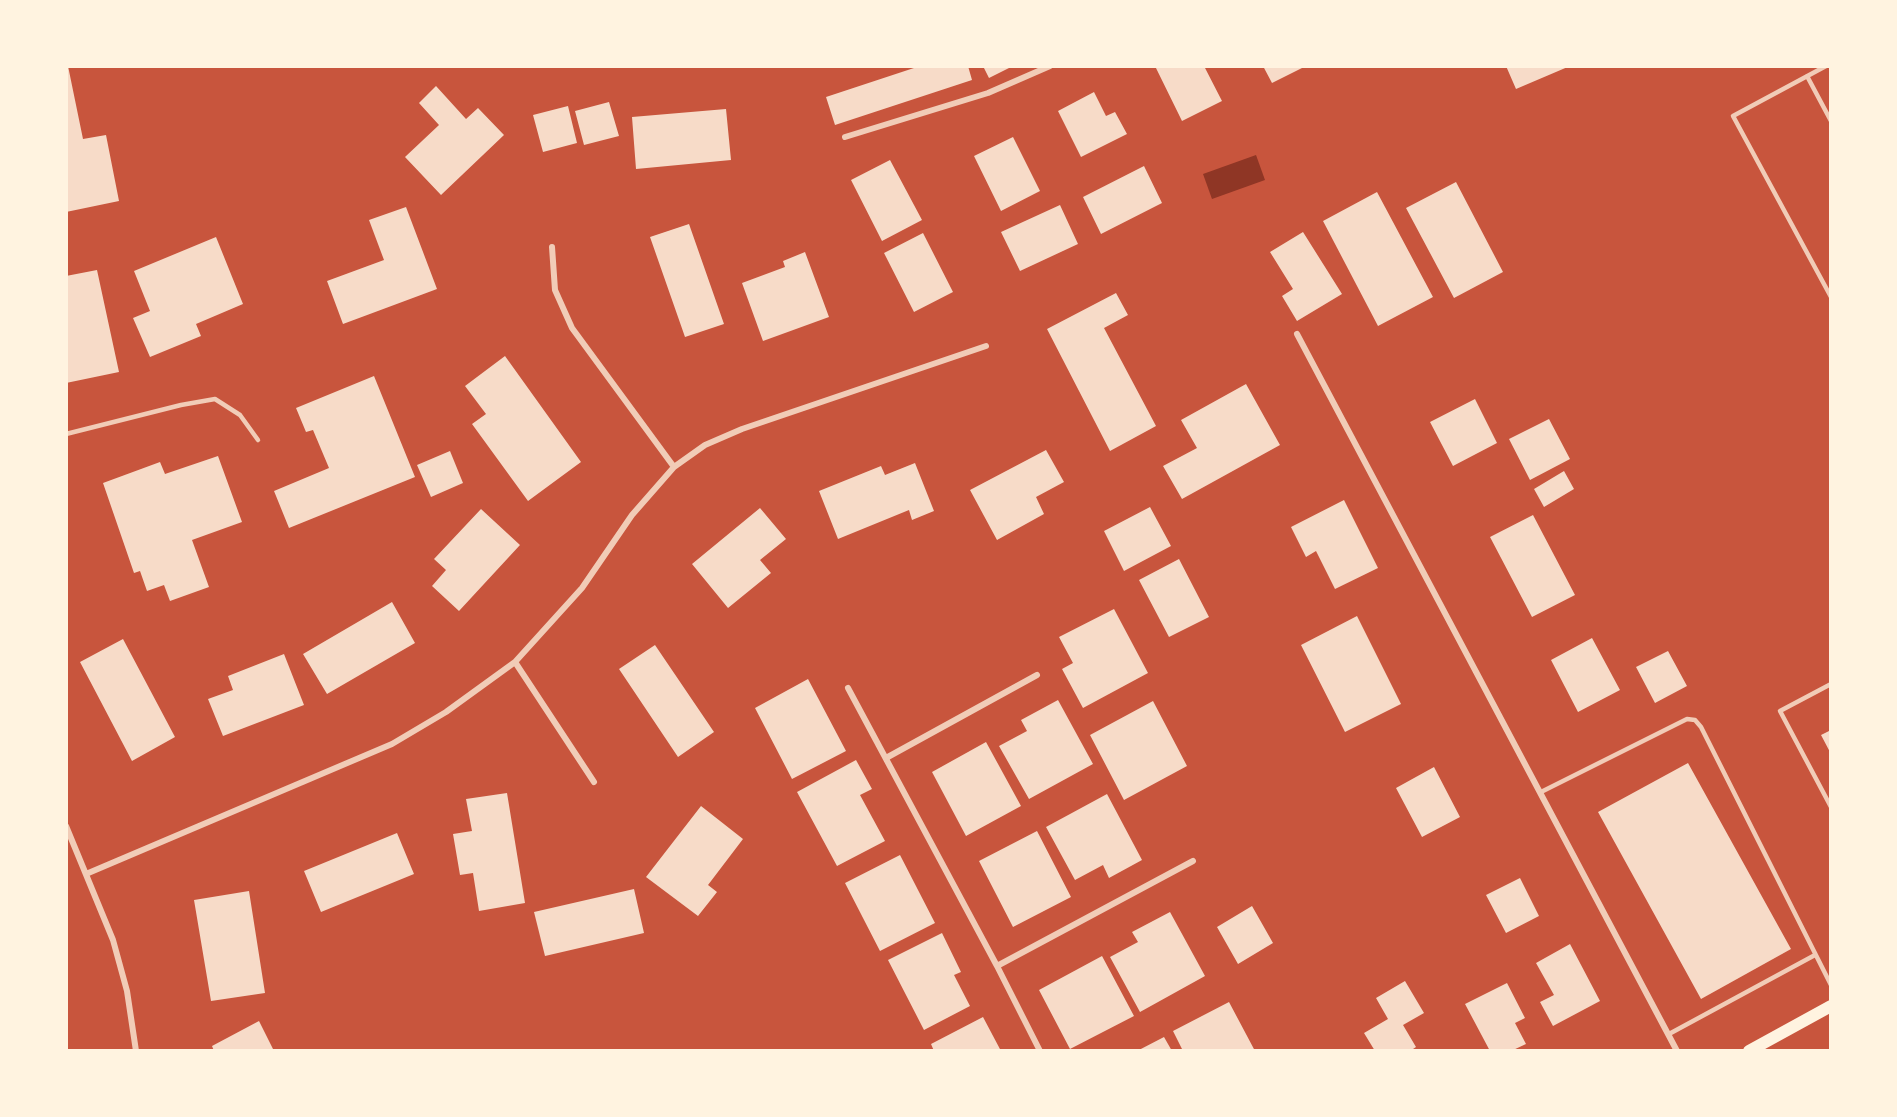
<!DOCTYPE html>
<html>
<head>
<meta charset="utf-8">
<style>
	body { margin:0 }
	#map { position:relative; width:1897px; height:1117px; overflow:hidden; background:#c8553d; font-family:"Times New Roman",serif }
	canvas { display:block }
	.frame { position:absolute; inset:0; border:68px solid #fff3e0; pointer-events:none }
</style>
</head>
<body>
<div id="map">
<canvas width="1897" height="1117"></canvas>
<div class="frame"></div>
</div>
<script>
const c = document.querySelector('canvas').getContext('2d');
c.lineJoin = 'round';
function paint(path, color) { c.fillStyle = color; c.fill(path, 'evenodd'); }
const poly = rows => new Path2D(rows.map(r => 'M' + r).join(''));
function stroke(path, color, width, dash) { c.strokeStyle = color; c.lineWidth = width; c.lineCap = dash ? 'butt' : 'round'; c.setLineDash(dash || []); c.stroke(path); }
paint(poly([
	[1256,155,1265,180,1212,199,1203,174]
]), '#8f3625');
paint(poly([
	[66,66,68,66,83,139,106,135,119,201,66,212],
	[920,66,968,66,972,80,835,125,826,97],
	[983,66,1013,66,989,78],
	[1155,66,1204,66,1222,101,1182,121],
	[1263,66,1306,66,1272,83],
	[1506,66,1570,66,1516,89],
	[436,86,466,119,478,108,504,135,441,195,405,157,439,125,419,103],
	[1094,92,1106,116,1115,112,1127,134,1081,157,1058,111],
	[609,102,619,136,584,145,575,111],
	[568,106,577,143,543,152,533,115],
	[726,109,731,160,636,169,632,117],
	[1013,137,1040,191,1001,211,974,156],
	[890,160,922,220,882,241,851,180],
	[1144,166,1162,203,1101,234,1083,197],
	[1456,182,1503,272,1454,298,1406,208],
	[1377,192,1433,297,1378,326,1323,221],
	[1060,205,1078,244,1020,271,1001,232],
	[406,207,437,289,343,324,327,281,384,260,369,220],
	[689,224,724,324,685,337,650,237],
	[1303,232,1342,294,1297,321,1282,296,1293,289,1270,252],
	[923,233,953,292,914,312,884,253],
	[216,237,243,304,196,324,201,336,150,357,133,318,150,311,134,271],
	[805,252,829,317,763,341,742,283,785,267,783,261],
	[97,270,119,372,66,383,66,276],
	[1116,293,1128,315,1104,328,1156,426,1110,451,1047,329],
	[505,356,581,462,528,501,472,424,486,414,465,386],
	[374,376,415,477,289,528,274,491,329,468,313,430,306,432,296,408],
	[1246,384,1280,445,1182,499,1163,466,1197,448,1181,420],
	[1475,399,1497,443,1453,466,1430,422],
	[1549,419,1570,459,1530,480,1509,439],
	[1046,450,1064,482,1036,497,1044,514,997,540,970,490],
	[450,451,463,483,431,497,417,465],
	[218,456,242,522,192,540,209,587,170,601,164,585,147,591,140,571,134,573,103,483,160,462,165,474],
	[915,463,934,511,912,520,909,510,838,539,819,491,881,466,885,475],
	[1564,471,1574,489,1544,507,1534,489],
	[1344,500,1378,568,1335,589,1316,551,1306,557,1291,527],
	[1150,507,1171,546,1124,571,1104,531],
	[760,508,786,539,760,560,771,573,728,608,692,564],
	[481,509,520,545,459,611,432,586,446,570,434,559],
	[1533,515,1575,595,1532,617,1490,537],
	[1179,559,1209,617,1169,637,1139,580],
	[392,602,415,643,327,694,303,654],
	[1114,609,1148,673,1083,708,1062,669,1073,663,1059,637],
	[1357,616,1401,704,1345,732,1301,645],
	[1592,638,1620,690,1578,712,1551,660],
	[123,639,175,737,132,761,80,662],
	[655,645,714,732,678,757,619,669],
	[1668,651,1687,686,1655,703,1636,667],
	[284,654,304,705,223,736,208,699,233,690,228,676],
	[808,679,846,751,792,779,755,708],
	[1058,700,1093,764,1029,799,999,746,1027,731,1021,720],
	[1153,701,1187,766,1124,800,1090,735],
	[1831,730,1831,754,1821,735],
	[986,742,1021,806,966,836,932,772],
	[856,760,872,789,860,795,885,841,837,866,797,792],
	[1688,763,1791,949,1701,999,1598,812],
	[1434,767,1460,817,1422,837,1396,788],
	[507,793,525,903,479,911,473,873,460,875,453,834,472,831,466,799],
	[1107,794,1142,860,1109,878,1103,865,1075,880,1046,827],
	[701,806,743,839,708,885,717,892,698,916,646,877],
	[1037,831,1071,897,1013,927,979,861],
	[397,833,414,874,321,912,304,871],
	[900,855,935,923,880,951,845,883],
	[1520,878,1539,916,1506,933,1486,895],
	[634,889,644,933,545,956,534,912],
	[249,891,265,993,211,1001,194,900],
	[1252,906,1273,943,1238,964,1217,927],
	[1170,912,1205,976,1140,1012,1110,957,1138,942,1132,932],
	[942,933,961,972,954,975,970,1006,924,1030,888,960],
	[1570,944,1600,1001,1553,1026,1540,1002,1554,995,1536,963],
	[1102,956,1134,1016,1070,1049,1039,990],
	[1405,981,1424,1013,1403,1025,1416,1047,1410,1051,1375,1051,1364,1033,1388,1019,1376,998],
	[1507,983,1525,1018,1515,1023,1526,1044,1511,1051,1490,1051,1465,1004],
	[1229,1002,1255,1051,1183,1051,1173,1031],
	[983,1017,1001,1051,934,1051,931,1044],
	[259,1021,274,1051,214,1051,212,1046],
	[1164,1037,1172,1051,1137,1051]
]), '#f7dbc8');
stroke(poly([
	[1826,66,1733,116,1831,297],
	[1807,76,1831,121],
	[66,434,181,405,215,399,240,415,258,440],
	[1831,684,1780,711,1831,807],
	[1541,792,1687,719,1695,720,1701,727,1831,985],
	[1669,1034,1815,955]
]), '#f1ccb7', 4.5);
stroke(poly([
	[845,137,988,93,1050,66],
	[552,247,555,290,572,328,674,467],
	[1297,334,1677,1051],
	[515,662,594,782],
	[848,688,997,966,1040,1051],
	[886,758,1037,675],
	[66,826,113,940,127,991,136,1051],
	[86,874,392,744,446,712,515,662,582,588,632,515,674,467,705,445,742,429,986,346],
	[997,966,1193,861]
]), '#f1ccb7', 6);
stroke(poly([
	[1749,1051,1831,1006]
]), '#fff3e0', 12);
</script>
</body>
</html>
